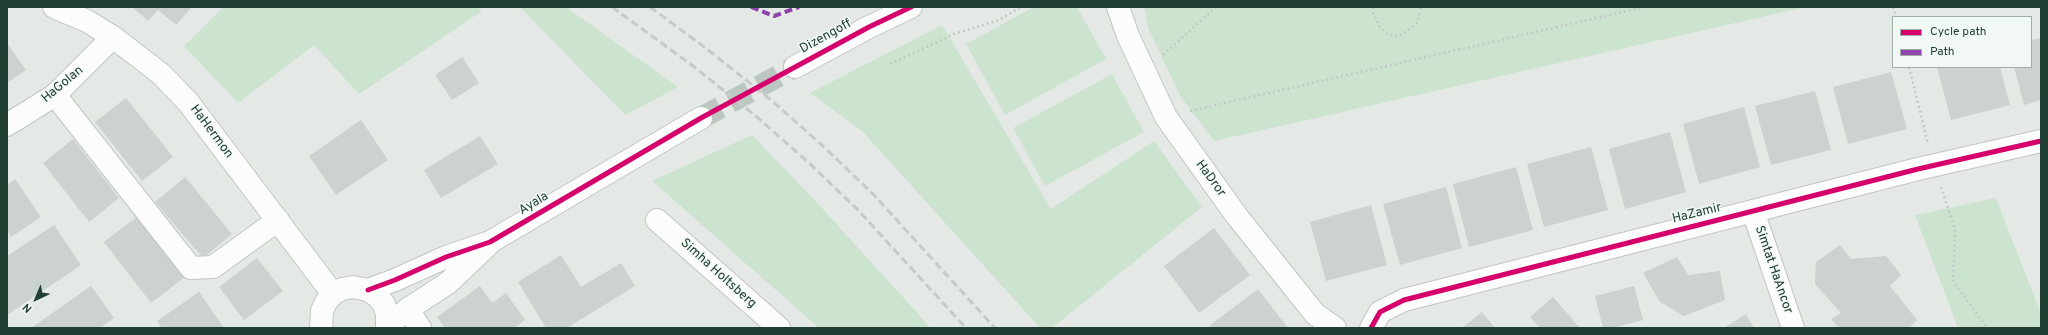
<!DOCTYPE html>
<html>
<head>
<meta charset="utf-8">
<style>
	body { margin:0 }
	#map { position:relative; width:2048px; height:335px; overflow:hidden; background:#e4e9e6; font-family:Overpass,sans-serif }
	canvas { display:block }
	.frame { position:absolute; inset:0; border:8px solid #213e32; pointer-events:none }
	.legend { position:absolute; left:1892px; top:16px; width:140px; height:52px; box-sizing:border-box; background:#f2f9f5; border:1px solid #9eaea7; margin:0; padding:5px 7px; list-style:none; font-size:12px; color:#213e32 }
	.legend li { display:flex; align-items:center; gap:8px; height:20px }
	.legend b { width:20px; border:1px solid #9eaea7 }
	.north { position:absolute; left:16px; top:279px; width:40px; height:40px; -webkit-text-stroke:3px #f2f9f5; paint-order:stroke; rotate:224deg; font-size:11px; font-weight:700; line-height:16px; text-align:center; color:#213e32 }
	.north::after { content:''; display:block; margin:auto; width:14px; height:18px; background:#213e32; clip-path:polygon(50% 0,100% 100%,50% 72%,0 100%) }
</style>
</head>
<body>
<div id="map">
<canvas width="2048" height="335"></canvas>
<div class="frame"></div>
<ul class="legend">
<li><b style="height:5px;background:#d6006c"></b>Cycle path</li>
<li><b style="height:5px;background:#8e44ad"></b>Path</li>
</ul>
<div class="north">N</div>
</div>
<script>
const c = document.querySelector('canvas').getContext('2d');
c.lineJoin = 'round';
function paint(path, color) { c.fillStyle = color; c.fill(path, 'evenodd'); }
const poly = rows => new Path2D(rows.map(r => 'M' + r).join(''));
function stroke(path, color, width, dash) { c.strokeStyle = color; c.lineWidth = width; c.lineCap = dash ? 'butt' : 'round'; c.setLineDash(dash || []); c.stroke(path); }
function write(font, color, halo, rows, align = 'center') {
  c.font = font + ' Overpass,sans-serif'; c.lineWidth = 3; c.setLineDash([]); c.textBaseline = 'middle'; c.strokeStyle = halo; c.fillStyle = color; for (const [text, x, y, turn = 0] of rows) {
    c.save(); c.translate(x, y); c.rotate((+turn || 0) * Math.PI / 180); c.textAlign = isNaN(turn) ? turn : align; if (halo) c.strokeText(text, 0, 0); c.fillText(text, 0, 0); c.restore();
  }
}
paint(poly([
	[223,7,478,7,482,11,359,94,314,45,238,103,184,46],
	[520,7,566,7,678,87,625,115],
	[1034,7,1077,7,1106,59,1005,115,966,44],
	[1144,7,1806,7,1214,141,1180,96,1149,30],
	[942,25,1051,209,1154,141,1202,207,1052,328,1040,328,862,131,810,93],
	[1112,74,1144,132,1045,186,1013,128],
	[752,135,810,195,931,328,819,328,652,181],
	[1996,198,2041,314,2041,328,1958,328,1915,215]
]), '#cce3d0');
paint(poly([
	[132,7,192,7,176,25,158,10,148,21],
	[2041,38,2041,100,2024,105,2014,67,2031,67,2031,40],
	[7,43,26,70,7,83],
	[462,57,479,83,452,100,435,75],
	[1937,67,2000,67,2010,105,1951,120],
	[1891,72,1907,129,1848,144,1833,87],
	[1815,91,1831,150,1771,165,1755,106],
	[126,98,173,157,142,181,95,122],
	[1744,107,1760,167,1699,184,1683,124],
	[361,120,388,160,336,195,309,156],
	[1670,132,1686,192,1625,209,1609,149],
	[480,136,498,164,441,198,424,170],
	[73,139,119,198,89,222,43,163],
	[1591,147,1608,210,1544,227,1527,164],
	[1516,167,1533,230,1469,247,1453,184],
	[185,177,232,234,203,258,155,202],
	[15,179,41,217,11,237,7,230,7,185],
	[1446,187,1462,248,1400,265,1383,204],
	[1371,205,1387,265,1326,281,1310,222],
	[138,216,185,277,151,303,104,242],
	[54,225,81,265,7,315,7,256],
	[1214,228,1250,275,1199,313,1164,266],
	[1840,245,1851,259,1886,256,1901,275,1890,286,1917,320,1909,328,1839,328,1831,319,1841,313,1815,284,1816,262],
	[561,255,581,287,621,263,635,286,567,328,546,328,518,282],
	[1677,257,1688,275,1720,271,1725,300,1684,316,1660,302,1643,273],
	[257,258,283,291,244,320,219,287],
	[91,286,114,318,100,328,31,328],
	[480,286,492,303,506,293,525,320,515,328,445,328,437,317],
	[1634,286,1643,320,1612,328,1603,328,1595,296],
	[1258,289,1288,328,1211,328,1209,326],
	[199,292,224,328,162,328,157,321],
	[1553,297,1580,328,1540,328,1530,317],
	[1482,312,1495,328,1462,328],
	[1746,314,1754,328,1724,328]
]), '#ccd2cf');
stroke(poly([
	[701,118,795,67]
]), '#bdc7c2', 22, [22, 11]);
const minor = poly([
	[1118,7,1128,36,1166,117,1236,215,1315,314,1335,328],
	[55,95,191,268,213,267,278,220],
	[7,125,55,95,113,37],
	[1753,211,1793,328],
	[657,220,779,328],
	[408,309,420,328],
	[1371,328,1380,312,1404,300,1918,169,2041,141]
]);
const tertiary = poly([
	[54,7,87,21,113,37,161,74,188,102,333,294],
	[795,67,869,27,911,7],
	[368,290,395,280,446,257,490,242,701,118],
	[388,325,408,309,448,283,488,245],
	[321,328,322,311,326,302,333,294,342,289,353,287,368,290,377,296,384,304,387,314,387,328]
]);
stroke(minor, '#c1c6c3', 24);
stroke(tertiary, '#c1c6c3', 24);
stroke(poly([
	[1373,7,1373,12,1379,26,1388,35,1400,36,1417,23,1421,7],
	[1893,7,1896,17],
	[1163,55,1216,7],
	[890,64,954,34,999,20,1021,7],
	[1909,67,1928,144],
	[1190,111,1645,7],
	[1941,187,1955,230,1953,281,1987,328]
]), '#c1cac6', 2.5, [2, 3]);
stroke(minor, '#fbfcfb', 22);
stroke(tertiary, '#fbfcfb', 22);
stroke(poly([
	[612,7,693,66,757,117,809,163,857,209,966,328],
	[650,7,707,49,771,100,824,147,873,194,995,328]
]), '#c6cbc9', 3, [8, 4]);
stroke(poly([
	[751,7,774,16,799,7]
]), '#8e44ad', 4, [8, 4]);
stroke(poly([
	[368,290,395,280,446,257,490,242,701,118,869,27,911,7],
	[1371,328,1380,312,1404,300,1918,169,2041,141]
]), '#d6006c', 5);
write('13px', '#213e32', '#f2f9f5', [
	["Dizengoff",826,37,-29],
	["HaGolan",63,85,-40],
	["HaHermon",211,132,53],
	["HaDror",1210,179,54],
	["Ayala",534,204,-31],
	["HaZamir",1697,214,-14],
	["Simtat HaAncor",1773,270,71],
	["Simha Holtsberg",718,274,42]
]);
</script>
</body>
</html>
